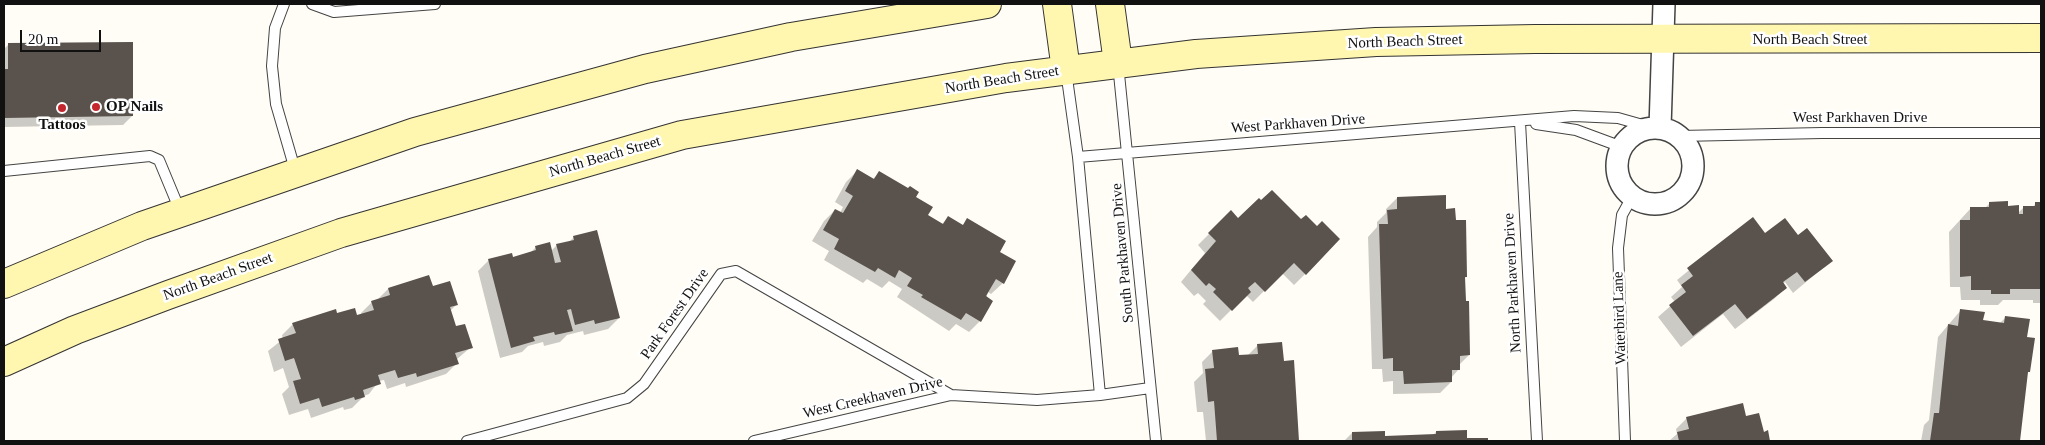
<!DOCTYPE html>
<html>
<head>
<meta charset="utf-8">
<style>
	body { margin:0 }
	#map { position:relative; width:2045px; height:445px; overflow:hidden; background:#fffdf5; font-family:"Times New Roman",serif }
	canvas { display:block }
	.frame { position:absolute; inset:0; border:5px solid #111; pointer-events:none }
	.scale { position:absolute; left:20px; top:30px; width:81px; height:22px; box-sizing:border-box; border:2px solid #111; border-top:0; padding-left:6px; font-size:15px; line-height:18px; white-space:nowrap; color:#111; -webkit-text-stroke:4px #fff; paint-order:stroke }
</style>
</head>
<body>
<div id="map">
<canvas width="2045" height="445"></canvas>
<div class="frame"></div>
<div class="scale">20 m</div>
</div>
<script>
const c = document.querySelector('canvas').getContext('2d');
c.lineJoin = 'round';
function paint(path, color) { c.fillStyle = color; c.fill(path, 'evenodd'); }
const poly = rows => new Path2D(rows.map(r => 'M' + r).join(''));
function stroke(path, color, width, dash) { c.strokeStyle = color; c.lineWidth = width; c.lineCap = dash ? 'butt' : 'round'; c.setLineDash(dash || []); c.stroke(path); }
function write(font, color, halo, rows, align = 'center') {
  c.font = font + ' "Times New Roman",serif'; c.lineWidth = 5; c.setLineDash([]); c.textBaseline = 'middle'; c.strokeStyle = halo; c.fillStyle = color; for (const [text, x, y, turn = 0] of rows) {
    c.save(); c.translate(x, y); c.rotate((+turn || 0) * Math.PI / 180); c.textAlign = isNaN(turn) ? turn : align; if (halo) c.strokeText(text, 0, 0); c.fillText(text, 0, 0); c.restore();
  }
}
paint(poly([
	[8,45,132,116,123,125,4,127,4,49],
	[857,171,872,180,879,173,914,198,926,216,941,225,948,218,962,226,968,220,999,252,1003,283,991,294,988,292,980,321,969,332,956,324,949,331,897,297,902,289,889,281,882,288,867,279,863,283,824,260,829,251,812,241,824,221,835,210,840,213,843,207,835,202,846,182],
	[1397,198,1445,210,1466,277,1464,279,1469,355,1459,365,1459,369,1451,378,1451,382,1440,393,1393,394,1393,381,1383,382,1382,369,1372,369,1368,237,1377,227,1377,222,1386,213,1386,209],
	[1259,200,1305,274,1294,285,1282,273,1253,302,1246,295,1220,321,1203,304,1206,301,1198,293,1194,296,1181,282,1205,253,1198,245,1231,212,1238,219],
	[1990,203,2007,207,2018,213,2023,208,2032,208,2036,203,2041,203,2041,303,2033,303,2033,300,2003,300,1998,305,1980,305,1980,300,1961,300,1960,287,1950,287,1949,232,1971,208,1985,208],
	[1752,219,1765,235,1798,236,1831,261,1793,293,1785,282,1783,284,1785,288,1774,299,1735,329,1723,314,1681,347,1658,317,1675,302,1671,297,1682,287,1677,280],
	[574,237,619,318,608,329,584,335,583,331,567,335,560,342,544,346,543,342,528,346,522,352,500,358,478,271,489,260,512,258,530,253,536,247,551,251,557,245,569,242],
	[428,276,432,288,457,304,450,311,455,328,471,347,456,360,457,363,446,374,406,387,405,383,387,389,384,380,379,381,369,394,364,396,352,408,344,410,343,407,311,418,308,409,289,415,282,394,289,387,283,368,274,372,268,351,283,339,282,335,293,324,336,315,361,315,361,313,372,302,377,300,388,289],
	[1961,310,1982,321,1999,324,2006,317,2026,338,2029,371,2026,374,2018,441,1921,441,1924,425,1929,420,1938,337],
	[1258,345,1283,363,1293,362,1298,441,1206,441,1203,412,1197,412,1194,382,1203,373,1202,362,1213,351,1238,357,1247,356],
	[1687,418,1745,418,1763,433,1767,432,1769,441,1669,441,1677,434,1676,429],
	[1436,432,1466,439,1487,439,1487,441,1344,441,1352,433,1384,437,1432,436]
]), '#0003');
paint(poly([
	[133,42,133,116,4,118,4,69,8,69,8,43],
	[857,169,874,179,879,171,908,188,910,186,919,192,916,197,933,207,928,215,943,224,948,216,963,225,967,218,1006,241,1000,252,1016,261,1004,284,996,279,986,296,993,301,981,322,966,313,961,320,921,297,923,295,907,286,912,278,899,270,895,278,878,268,875,272,834,249,839,239,823,230,835,209,843,213,853,196,845,191],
	[1272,190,1301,219,1306,215,1317,226,1322,221,1340,239,1306,275,1294,263,1265,292,1255,282,1248,288,1251,292,1232,311,1213,292,1216,289,1209,283,1206,286,1191,270,1216,241,1208,233,1231,210,1238,218,1259,198,1261,200],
	[1446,195,1446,209,1455,208,1456,220,1466,220,1467,277,1465,277,1466,301,1469,301,1470,355,1460,356,1460,370,1452,370,1452,382,1404,384,1403,371,1393,371,1393,358,1383,359,1379,224,1388,224,1387,210,1397,209,1397,197],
	[2008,201,2008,206,2019,205,2019,214,2023,214,2023,206,2035,206,2035,202,2041,202,2041,289,2010,289,2010,294,1991,294,1991,290,1971,290,1971,276,1960,277,1960,220,1970,220,1970,207,1989,207,1989,202],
	[1753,217,1765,233,1785,218,1798,235,1807,228,1833,261,1805,282,1797,272,1783,282,1787,288,1747,319,1735,304,1693,336,1669,305,1686,292,1681,285,1693,276,1687,268],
	[597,230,620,318,595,324,594,320,575,325,571,309,567,310,573,331,555,335,554,332,533,337,535,341,511,348,488,259,512,253,513,257,536,250,535,246,550,242,555,263,561,262,556,244,574,240,573,236],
	[429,275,433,286,450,281,458,305,450,307,456,326,465,324,473,348,455,353,459,364,417,377,416,373,398,378,395,370,378,375,381,384,363,390,365,397,355,400,354,397,322,407,319,398,300,404,293,381,301,379,294,358,285,361,278,339,296,333,292,323,336,309,337,313,355,308,357,315,374,310,371,301,390,295,388,288],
	[1960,309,1985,312,1983,320,2004,323,2005,316,2030,319,2027,337,2035,338,2030,372,2028,372,2020,441,1930,441,1934,413,1939,413,1948,324,1958,326],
	[1282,342,1284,361,1294,360,1299,441,1217,441,1214,401,1208,402,1205,369,1214,368,1212,350,1238,347,1239,355,1258,354,1257,344],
	[1743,403,1746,416,1759,413,1764,432,1768,430,1770,441,1679,441,1677,432,1689,429,1686,417],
	[1467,430,1467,438,1488,438,1488,441,1352,441,1352,432,1385,431,1385,436,1436,434,1436,431]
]), '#5a524d');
const lane = poly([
	[284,4,275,28,272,66,276,104,296,173],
	[312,4,334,12,435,4],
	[1118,64,1156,441],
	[1066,71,1078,157,1100,395],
	[1520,122,1537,441],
	[1536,124,1576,130,1622,147],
	[1680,136,1822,133,2041,133],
	[1078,157,1574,116,1618,118,1657,129],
	[4,171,150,156,159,160,181,213],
	[467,441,627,398,644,384,721,274,736,271,951,395],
	[754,441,951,395,1037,400,1100,395,1150,388],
	[1625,441,1618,248,1622,215,1632,197]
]);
const street = poly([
	[1660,128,1664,4],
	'1617 166a38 38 0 1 1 76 0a38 38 0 1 1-76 0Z'
]);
const secondary = poly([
	[1057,4,1066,70],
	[1110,4,1118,63],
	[4,284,142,226,415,132,645,69,791,37,987,4],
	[4,362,75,330,168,295,341,233,682,135,1006,78,1196,54,1376,42,1535,39,2041,38]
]);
stroke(lane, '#444', 12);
stroke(street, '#444', 24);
stroke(secondary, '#333', 30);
stroke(lane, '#fff', 10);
stroke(street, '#fff', 21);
stroke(secondary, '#fff6b0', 28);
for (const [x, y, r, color] of [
	[96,107,5,"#c4262e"],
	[62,108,5,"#c4262e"]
]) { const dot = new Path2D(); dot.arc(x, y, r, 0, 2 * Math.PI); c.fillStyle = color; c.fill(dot); stroke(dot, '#fff', 2); }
write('15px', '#111', '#fff', [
	["North Beach Street",1810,40],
	["North Beach Street",1405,42,-2],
	["North Beach Street",1002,80,-9],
	["West Parkhaven Drive",1860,118],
	["West Parkhaven Drive",1298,124,-4],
	["North Beach Street",605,157,-16],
	["South Parkhaven Drive",1123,253,-95],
	["North Beach Street",218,277,-20],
	["North Parkhaven Drive",1513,283,-93],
	["Park Forest Drive",675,314,-55],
	["Waterbird Lane",1620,318,-92],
	["West Creekhaven Drive",873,398,-13]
]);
write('bold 15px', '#111', '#fff', [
	["OP Nails",106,107],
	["Tattoos",62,125,"center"]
], 'left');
</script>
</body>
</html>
